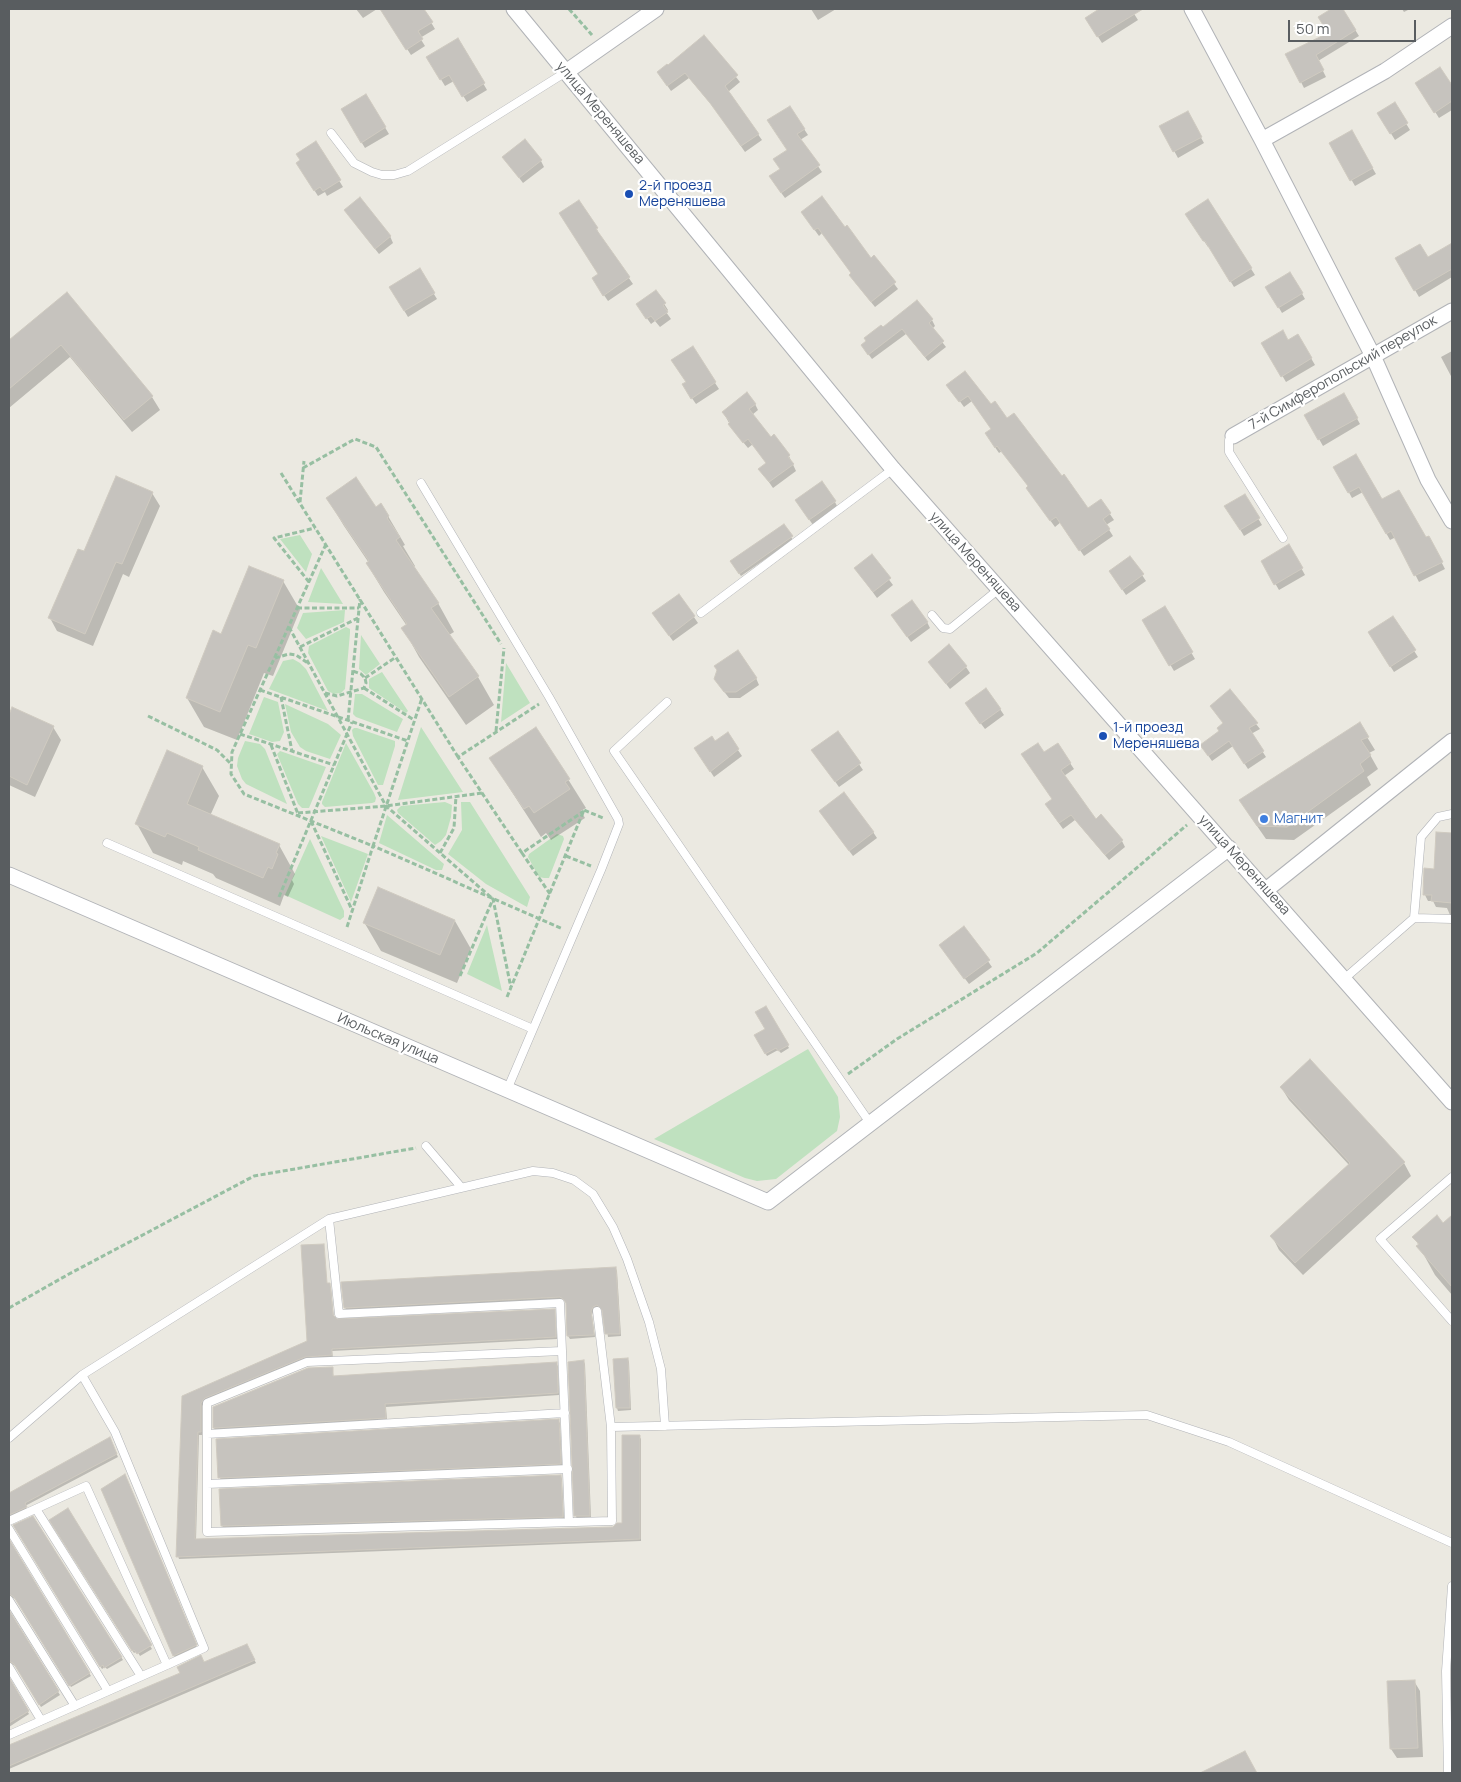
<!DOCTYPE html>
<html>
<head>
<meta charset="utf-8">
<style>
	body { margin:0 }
	#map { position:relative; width:1461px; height:1782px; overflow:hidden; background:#ebe9e1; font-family:Manrope,sans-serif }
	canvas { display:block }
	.frame { position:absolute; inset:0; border:10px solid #595d60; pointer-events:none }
	.scale { position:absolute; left:1288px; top:20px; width:128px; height:22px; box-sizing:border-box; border:2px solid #595d60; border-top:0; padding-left:6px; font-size:15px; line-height:18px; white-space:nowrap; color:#595d60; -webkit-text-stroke:4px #fff; paint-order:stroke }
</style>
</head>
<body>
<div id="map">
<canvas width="1461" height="1782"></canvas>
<div class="frame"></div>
<div class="scale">50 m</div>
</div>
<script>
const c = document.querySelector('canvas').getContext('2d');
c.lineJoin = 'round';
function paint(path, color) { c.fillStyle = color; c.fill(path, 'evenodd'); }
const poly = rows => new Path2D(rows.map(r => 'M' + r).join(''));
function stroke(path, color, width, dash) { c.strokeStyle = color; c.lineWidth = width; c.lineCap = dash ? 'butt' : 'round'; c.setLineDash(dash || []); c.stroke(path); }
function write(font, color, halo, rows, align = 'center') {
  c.font = font + ' Manrope,sans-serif'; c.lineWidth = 4.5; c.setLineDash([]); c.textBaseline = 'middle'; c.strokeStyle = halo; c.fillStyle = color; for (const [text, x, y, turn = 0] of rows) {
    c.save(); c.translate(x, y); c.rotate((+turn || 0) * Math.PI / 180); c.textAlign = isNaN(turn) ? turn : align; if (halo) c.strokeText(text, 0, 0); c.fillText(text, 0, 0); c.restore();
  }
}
paint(poly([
	[300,535,312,554,306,572,280,539],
	[321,568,343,604,308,602],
	[345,610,344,622,306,639,297,628,303,613],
	[346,627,350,629,350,633,345,689,341,693,334,694,328,691,308,653,309,646],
	[361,635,380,664,366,675,359,669],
	[293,659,300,663,306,669,328,711,269,689,283,661],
	[506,663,530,703,501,722],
	[382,672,408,711,406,713,369,688,369,679],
	[355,694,362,694,403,719,397,732,356,717,353,714],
	[264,697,278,702,284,732,280,741,272,742,249,734],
	[285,704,328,724,341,735,330,759,306,751,300,747,291,732],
	[421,727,463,792,398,800],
	[354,728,357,728,395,741,395,746,383,785,378,785,353,736,352,730],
	[245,741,260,744,265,749,287,804,246,784,242,779,237,766,238,758],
	[346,743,374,793,376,798,375,802,372,803,325,807,322,804,322,802],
	[280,751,326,767,309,808,302,808,298,804,277,754],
	[445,802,452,805,451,817,446,835,441,841,435,845,398,813,397,810,401,806],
	[461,802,470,802,530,897,527,907,486,884,448,854,462,830],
	[387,815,444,864,442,870,436,870,379,843],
	[557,834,563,836,564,839,549,878,544,878,539,877,528,857,529,854],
	[321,836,368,854,351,902],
	[310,839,344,911,344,917,340,920,285,895],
	[487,925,502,991,467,974],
	[808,1049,838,1097,840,1117,837,1131,776,1179,757,1181,745,1178,654,1139]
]), '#bfe1bf');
paint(poly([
	[356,9,377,9,363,18],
	[381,9,423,9,435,29,420,38,425,46,411,55],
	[811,9,836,9,818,20],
	[1101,9,1131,9,1138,20,1102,43,1086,18],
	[1334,9,1342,9,1359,36,1318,61,1326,77,1304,88,1287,54,1330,34,1320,17],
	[1402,9,1410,9,1404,12],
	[704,37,740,82,728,92,762,140,745,152,715,109,689,78,671,91,662,78,667,66],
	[458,40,487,90,467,102,454,81,445,86,428,58],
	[1440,69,1452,88,1452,110,1439,118,1417,83],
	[366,96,389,134,365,148,342,110],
	[1394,104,1410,130,1395,140,1379,114],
	[1187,113,1204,143,1178,158,1161,127],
	[773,127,804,129,808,135,800,140,822,172,785,198,774,183,788,150],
	[1351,132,1376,174,1355,186,1331,144],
	[316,143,343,187,327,196,325,192,318,196,297,163],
	[541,161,544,167,523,183,508,163],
	[1208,201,1255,275,1234,287,1209,246,1208,247,1190,220],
	[349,216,390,236,393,243,379,254],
	[806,218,871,259,874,257,898,289,875,307,854,281,852,274,822,233,819,236],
	[564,220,597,229,599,235,633,284,608,301,597,285,599,275],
	[1452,244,1452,277,1419,297,1397,259,1427,258],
	[419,270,437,299,408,317,390,287],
	[1290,273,1305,299,1282,313,1267,287],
	[656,291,668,310,666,312,671,319,660,327,655,321,651,324,641,310],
	[66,294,152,397,160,410,132,432,70,357,9,408,9,342],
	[917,301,932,320,935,326,932,329,946,347,928,361,906,334,872,359,866,351,867,342],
	[1298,336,1315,365,1286,382,1263,343,1288,342],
	[692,348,719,389,696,404,687,391],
	[1452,351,1452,378,1441,357],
	[948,385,990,406,1006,420,1088,510,1101,501,1114,520,1106,525,1113,536,1084,556,1061,522,1055,527,1031,494,1029,487,1002,451,999,453,990,440,992,430,972,401,964,407],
	[1344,395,1360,424,1323,446,1306,416],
	[755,404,758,410,752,415,771,439,789,456,796,471,773,488,764,475,767,464,753,444,748,448,733,430,723,412],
	[1335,467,1381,501,1432,544,1445,569,1419,582,1396,537,1390,540,1363,492,1352,498],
	[152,493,160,506,129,577,123,574,93,646,57,631,50,618,85,553],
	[1244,495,1262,525,1244,536,1226,506],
	[327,498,376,508,388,516,405,545,403,546,415,566,413,568,438,603,454,632,449,635,478,677,494,705,466,725,419,657,403,628,407,626,384,592,367,564,369,563,344,526],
	[835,502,838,508,813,525,800,506],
	[783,525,793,540,741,576,731,561],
	[1289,546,1305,575,1279,590,1262,561],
	[871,556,893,585,877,598,855,568],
	[1142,575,1146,581,1126,595,1114,577],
	[283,581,300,610,273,676,264,673,237,740,204,727,187,698,222,635],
	[679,595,698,623,673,641,657,619],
	[1165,608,1195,659,1174,671,1144,620],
	[1393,618,1418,657,1394,672,1373,639],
	[896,621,927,622,930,628,911,642],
	[930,663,966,667,970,673,950,689],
	[756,678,759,685,740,698,729,698,719,685],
	[1230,691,1260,729,1251,734,1266,757,1248,769,1233,746,1212,761,1205,751,1220,732,1224,724],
	[13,709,53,727,61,740,35,797,9,785,9,718],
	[970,709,1000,709,1004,715,985,729],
	[1359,724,1375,750,1369,753,1378,769,1367,777,1371,785,1294,840,1266,839,1248,813],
	[536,728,586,808,581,811,585,818,551,840,546,833,541,837,508,786,491,758],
	[837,732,863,770,839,787,817,756],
	[727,734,742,756,714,777,699,754],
	[1044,754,1070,763,1074,769,1064,776,1096,820,1122,841,1125,847,1109,860,1075,820,1063,829,1050,811,1053,800],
	[202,767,219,796,210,816,279,845,295,874,292,880,294,884,288,897,284,895,280,906,216,878,213,874,183,861,182,865,153,853,137,824],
	[820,812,873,832,877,838,853,856],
	[1437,834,1452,834,1452,916,1450,915,1447,908,1436,907,1433,901,1428,901,1425,895,1436,870],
	[455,921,471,949,457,983,381,951,364,922],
	[964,927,992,967,969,984,944,951],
	[766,1008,789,1048,781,1053,778,1050,767,1056,756,1036,767,1029],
	[1281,1087,1404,1163,1411,1176,1303,1275,1279,1250,1272,1236,1349,1165,1289,1100],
	[1447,1221,1452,1227,1452,1295,1435,1275,1414,1237,1443,1224],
	[323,1245,327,1284,331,1287,334,1318,336,1320,554,1310,555,1313,557,1339,332,1351,333,1358,307,1359,206,1400,202,1406,202,1435,199,1435,196,1540,613,1528,623,1524,639,1436,641,1439,641,1541,179,1559,178,1556,184,1397,308,1341],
	[616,1269,617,1271,621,1336,608,1337,604,1311,599,1308,594,1309,592,1315,595,1337,570,1339,568,1336,567,1303,563,1300,347,1310,345,1308],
	[628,1359,629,1362,631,1410,618,1411,617,1408],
	[584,1362,585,1364,591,1518,577,1519,576,1516,569,1363],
	[556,1364,558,1366,559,1395,386,1407,387,1420,215,1430,214,1428,332,1368,334,1378],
	[558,1421,560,1423,562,1466,221,1480,220,1478],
	[110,1439,118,1457,25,1506,27,1510,9,1518,9,1495],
	[561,1476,562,1479,564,1519,224,1528,222,1526],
	[126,1478,197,1648,175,1658,103,1489],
	[68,1510,152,1649,140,1656,137,1651,134,1653,51,1520],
	[15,1526,39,1526,123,1660,107,1669,105,1667,102,1669],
	[9,1542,91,1676,71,1687,17,1600,12,1597,9,1597],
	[9,1613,60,1695,41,1707,17,1667,12,1664,9,1664],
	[247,1646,256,1663,9,1769,9,1746],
	[9,1680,29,1714,9,1727],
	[1414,1681,1420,1691,1423,1757,1397,1758,1391,1749],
	[1245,1752,1256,1773,1203,1773]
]), '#0003');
const building = poly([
	[380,9,424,9,433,22,418,31,423,39,406,50,380,9],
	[1099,9,1143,9,1097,37,1085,18,1099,9],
	[1331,9,1343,9,1356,30,1316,55,1324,70,1300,83,1285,54,1328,33,1318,17,1331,9],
	[704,35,738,75,725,86,759,134,741,146,710,103,685,73,667,86,657,72,667,64,668,65,704,35],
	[458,38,485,83,462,97,449,75,440,80,426,57,458,38],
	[1440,67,1452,85,1452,101,1434,113,1415,83,1440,67],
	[366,94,386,127,361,143,341,109,366,94],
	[1395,102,1408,123,1390,134,1377,113,1395,102],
	[790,106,805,129,797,134,820,165,781,193,769,176,780,169,773,159,787,150,767,120,790,106],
	[1188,111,1202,137,1173,152,1159,126,1188,111],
	[1352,130,1373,168,1350,181,1329,143,1352,130],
	[525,139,542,160,519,178,502,157,525,139],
	[316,141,341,180,323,191,320,187,314,191,296,163,300,160,296,154,316,141],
	[822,196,845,227,847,225,871,258,874,255,896,282,871,302,849,275,851,273,818,228,814,230,801,212,822,196],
	[360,197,391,236,375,249,344,210,360,197],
	[1208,199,1252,268,1230,282,1205,241,1203,241,1185,214,1208,199],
	[579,200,598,228,596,229,630,277,603,296,592,278,598,274,559,213,579,200],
	[1452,243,1452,269,1414,291,1395,258,1420,244,1428,257,1452,243],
	[420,268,435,293,404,311,389,287,420,268],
	[1290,272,1303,293,1278,308,1265,287,1290,272],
	[656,290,666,303,663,305,668,312,655,321,651,316,646,319,636,304,656,290],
	[67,292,153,396,124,420,61,345,9,389,9,340,67,292],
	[917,300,933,319,929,323,944,341,925,357,902,329,868,355,861,345,866,341,864,338,881,325,883,327,917,300],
	[1283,330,1288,340,1298,334,1312,358,1281,377,1261,343,1283,330],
	[693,346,716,382,691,399,682,384,686,382,671,360,693,346],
	[965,371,991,404,995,401,1007,418,1014,413,1062,476,1064,474,1088,508,1101,499,1111,513,1103,519,1110,529,1079,551,1056,517,1050,521,1026,488,1028,486,997,446,995,448,985,433,991,429,968,396,959,402,946,385,965,371],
	[747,392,756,404,749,409,771,437,774,434,790,455,788,457,794,464,769,482,758,469,766,463,748,439,743,443,728,424,730,422,722,412,747,392],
	[1344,393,1358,418,1318,440,1304,415,1344,393],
	[1356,454,1382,499,1399,490,1426,537,1429,536,1443,562,1414,576,1391,531,1386,534,1359,487,1348,493,1333,467,1356,454],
	[116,476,153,492,122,564,116,562,85,634,48,618,78,549,84,551,116,476],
	[356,477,376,507,381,503,389,516,387,518,400,537,396,540,439,603,431,608,479,676,449,697,401,628,407,624,366,563,369,561,326,498,356,477],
	[822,481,836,501,809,520,795,500,822,481],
	[1245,494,1260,518,1240,530,1224,506,1245,494],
	[784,524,793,536,739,574,730,561,784,524],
	[1289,544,1303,568,1274,585,1261,561,1289,544],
	[872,554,891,578,873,592,854,568,872,554],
	[1130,556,1144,574,1122,590,1109,571,1130,556],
	[249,566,284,580,256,648,248,645,220,712,186,698,213,630,221,634,249,566],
	[679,594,695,616,669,636,652,613,679,594],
	[912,600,928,622,907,637,891,615,912,600],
	[1165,606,1193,652,1169,666,1142,620,1165,606],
	[1393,616,1416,650,1390,667,1368,632,1393,616],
	[949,644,967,666,946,684,928,662,949,644],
	[738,650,757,678,736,692,724,692,714,679,717,670,714,666,738,650],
	[986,688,1001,709,980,724,965,703,986,688],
	[1230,689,1258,723,1249,728,1264,751,1244,764,1229,741,1208,756,1200,745,1219,731,1217,728,1223,723,1210,706,1230,689],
	[12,707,54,726,27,785,9,776,9,715,12,707],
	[1360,722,1369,737,1361,740,1371,755,1360,764,1364,771,1287,827,1257,826,1239,800,1360,722],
	[536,727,570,779,565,782,570,789,534,813,529,806,524,809,489,758,536,727],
	[838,731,861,763,835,782,811,750,838,731],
	[728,732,739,749,710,772,694,748,712,736,715,741,728,732],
	[1038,743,1044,752,1058,743,1071,763,1061,770,1096,819,1101,814,1123,840,1105,855,1071,815,1059,823,1045,804,1052,799,1021,754,1038,743],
	[167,750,203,766,187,804,280,844,276,853,278,854,272,869,268,867,263,878,198,850,199,847,167,833,165,837,135,824,167,750],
	[844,792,874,832,849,851,819,811,844,792],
	[1436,832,1452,833,1452,903,1431,901,1432,895,1423,895,1424,868,1434,869,1436,832],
	[378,887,455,920,440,955,363,923,378,887],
	[964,926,990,960,964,979,939,945,964,926],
	[766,1006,789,1045,778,1051,776,1048,765,1054,754,1035,765,1029,755,1012,766,1006],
	[1310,1059,1405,1162,1295,1263,1270,1236,1350,1163,1280,1087,1310,1059],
	[1437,1215,1443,1223,1452,1215,1452,1287,1416,1246,1419,1244,1412,1237,1437,1215],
	[324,1244,327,1283,330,1283,333,1315,337,1319,555,1309,556,1337,332,1349,332,1355,305,1357,205,1398,201,1403,201,1432,198,1432,195,1539,613,1527,617,1523,622,1523,622,1435,640,1435,640,1539,176,1557,182,1396,307,1341,301,1245,324,1244],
	[616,1267,620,1334,605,1334,602,1310,597,1305,593,1307,591,1311,594,1335,567,1336,566,1303,564,1300,560,1297,344,1308,341,1282,616,1267],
	[628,1358,630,1408,616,1408,613,1359,628,1358],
	[584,1360,590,1516,574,1516,568,1362,584,1360],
	[557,1362,558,1393,385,1404,386,1418,213,1428,213,1407,308,1368,333,1367,333,1376,557,1362],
	[559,1419,561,1464,218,1478,216,1439,559,1419],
	[110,1437,117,1454,25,1503,27,1507,9,1515,9,1493,110,1437],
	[125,1474,197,1645,173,1656,101,1489,125,1474],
	[561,1475,563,1517,221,1526,219,1489,561,1475],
	[68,1508,152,1645,137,1654,134,1650,132,1651,49,1520,68,1508],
	[33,1516,122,1657,104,1668,103,1665,100,1667,13,1525,33,1516],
	[9,1539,90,1673,69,1686,14,1597,9,1594,9,1539],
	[9,1610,59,1691,39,1705,14,1664,9,1661,9,1610],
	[247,1644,255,1660,9,1766,9,1745,180,1673,177,1667,201,1655,204,1662,247,1644],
	[9,1677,29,1711,9,1723,9,1677],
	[1415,1680,1418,1748,1390,1749,1387,1681,1415,1680],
	[1245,1751,1257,1773,1200,1773,1245,1751]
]);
paint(building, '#c6c3be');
stroke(building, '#cfcac0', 1);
const lane = poly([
	[331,133,354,163,372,172,382,175,394,175,408,171,566,72],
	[1233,436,1229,440,1229,452,1283,538],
	[421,483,549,697,618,819,619,824,601,870,507,1090],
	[701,613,893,469],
	[932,615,943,628,950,629,999,589],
	[667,702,614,751,870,1123],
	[107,843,533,1029],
	[1414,918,1421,837,1438,817,1452,814],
	[1344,979,1414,918,1452,919],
	[426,1146,461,1187],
	[1452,1177,1380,1239,1452,1321],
	[329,1219,339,1314,560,1303,562,1351],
	[597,1311,611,1427],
	[82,1375,115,1432,204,1648,167,1665],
	[207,1434,565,1413],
	[9,1438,82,1375,329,1219,533,1171,553,1173,574,1180,593,1194,613,1227,627,1259,649,1322,661,1369,665,1426],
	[207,1484,568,1469],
	[36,1509,141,1676],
	[9,1521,86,1486,167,1665,9,1735],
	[569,1522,562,1351,307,1362,207,1403,207,1532,612,1521,611,1427,1147,1415,1229,1442,1452,1543],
	[9,1529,108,1691],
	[9,1600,75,1706],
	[9,1667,41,1720],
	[1448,1773,1446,1671,1452,1586]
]);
const street = poly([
	[514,9,893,469,1452,1102],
	[1192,9,1262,140,1373,356,1428,480,1452,521],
	[566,72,656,9],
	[1262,140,1385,71,1452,26],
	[1233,436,1452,311],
	[9,875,768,1202,1229,848],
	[1266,890,1452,741]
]);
stroke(lane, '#b1b3b7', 9);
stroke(street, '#b1b3b7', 17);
stroke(poly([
	[569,9,592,35],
	[303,468,355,439,376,447,501,644],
	[281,473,458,757],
	[300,502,304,461],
	[326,544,232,752,231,774,244,794,373,846,422,698],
	[309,582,274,538,315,528],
	[297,608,359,608],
	[289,627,386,806,493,899],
	[300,647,358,618],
	[275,658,289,654,296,655,308,663],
	[365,678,396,657],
	[364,688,414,720],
	[260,690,408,741],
	[325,693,337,696,364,688,366,683,365,678,361,674,353,671],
	[281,697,292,751],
	[148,716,217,750,231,764],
	[348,720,360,599],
	[496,731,504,648],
	[240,734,334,765],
	[271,745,298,814],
	[298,813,386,806,482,793],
	[311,821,352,910],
	[440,853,454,828,456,796],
	[522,853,458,757,539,704],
	[566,856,591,866],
	[550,894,522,853,584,811],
	[279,897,352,722],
	[347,927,373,846,563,929],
	[460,976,493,899,511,988],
	[507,997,584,810,603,818],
	[848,1074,897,1039,1037,953,1187,825],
	[9,1308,69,1274,254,1176,416,1148]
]), '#97bfa2', 3, [5, 2.5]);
stroke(lane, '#fff', 8);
stroke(street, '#fff', 15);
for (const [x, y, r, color] of [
	[629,194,5,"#1a4fb4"],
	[1103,736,5,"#1a4fb4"],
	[1264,819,5,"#3f7fe0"]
]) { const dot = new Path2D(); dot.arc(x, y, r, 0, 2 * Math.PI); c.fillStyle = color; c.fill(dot); stroke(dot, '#fff', 2); }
write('14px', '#595d60', '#fff', [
	["улица Мереняшева",600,113,50],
	["7-й Симферопольский переулок",1343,373,-30],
	["улица Мереняшева",975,562,48],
	["улица Мереняшева",1244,865,48],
	["Июльская улица",388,1039,23]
]);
write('14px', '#164399', '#fff', [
	["2-й проезд",639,186],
	["Мереняшева",639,202],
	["1-й проезд",1113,728],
	["Мереняшева",1113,744]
], 'left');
write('14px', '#366cbe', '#fff', [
	["Магнит",1274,819]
], 'left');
</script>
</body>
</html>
